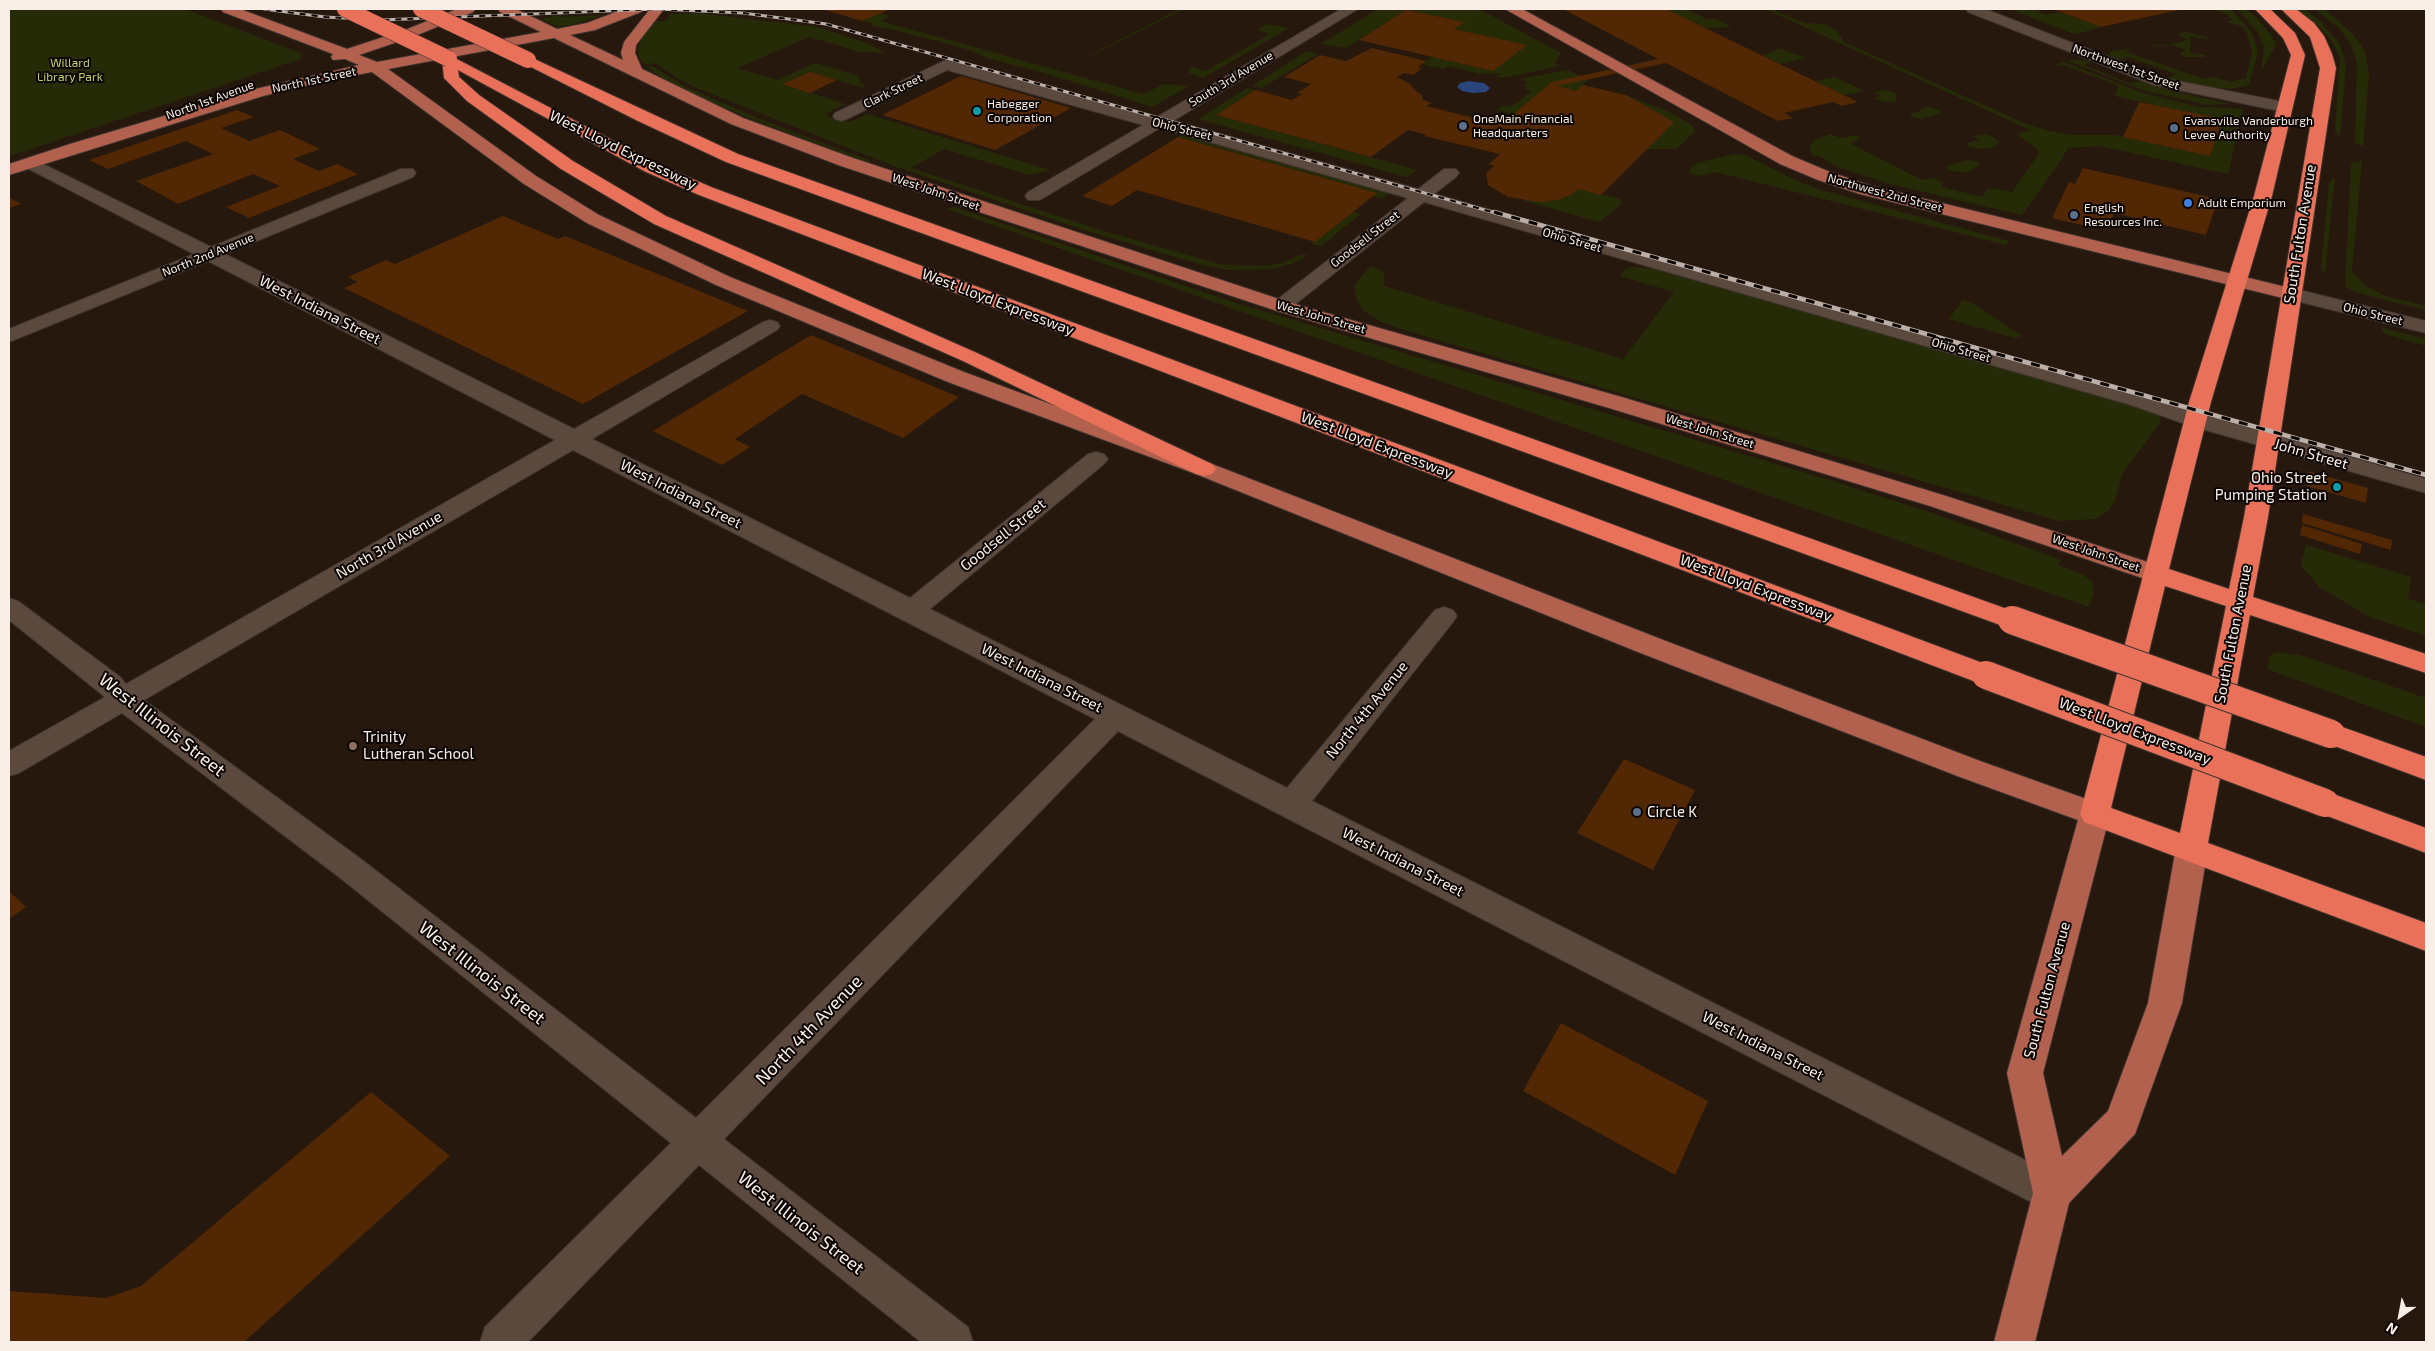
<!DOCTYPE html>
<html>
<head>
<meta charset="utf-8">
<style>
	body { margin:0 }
	#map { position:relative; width:2435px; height:1351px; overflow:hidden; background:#27180e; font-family:"Exo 2",sans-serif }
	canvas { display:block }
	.frame { position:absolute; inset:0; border:10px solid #faefe8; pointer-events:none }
	.north { position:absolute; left:2375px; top:1291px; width:50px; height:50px; -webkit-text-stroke:4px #0b0503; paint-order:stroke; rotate:213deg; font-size:14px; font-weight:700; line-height:20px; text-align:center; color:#faefe8 }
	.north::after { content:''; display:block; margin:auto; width:18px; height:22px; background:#faefe8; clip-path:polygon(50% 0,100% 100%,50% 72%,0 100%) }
</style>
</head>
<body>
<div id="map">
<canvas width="2435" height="1351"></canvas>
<div class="frame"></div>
<div class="north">N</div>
</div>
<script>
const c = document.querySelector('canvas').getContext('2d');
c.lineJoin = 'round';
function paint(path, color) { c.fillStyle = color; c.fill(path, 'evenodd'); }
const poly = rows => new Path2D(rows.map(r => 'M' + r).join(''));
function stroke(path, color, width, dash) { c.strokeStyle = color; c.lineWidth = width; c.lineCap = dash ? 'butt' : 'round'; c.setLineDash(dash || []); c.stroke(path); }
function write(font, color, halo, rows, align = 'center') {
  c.font = font + ' "Exo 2",sans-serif'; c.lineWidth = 4; c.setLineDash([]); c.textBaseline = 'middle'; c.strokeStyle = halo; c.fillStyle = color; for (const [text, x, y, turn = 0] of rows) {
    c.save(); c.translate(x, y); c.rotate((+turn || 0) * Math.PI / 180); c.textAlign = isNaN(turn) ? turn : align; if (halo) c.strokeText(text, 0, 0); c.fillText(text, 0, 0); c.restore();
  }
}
paint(poly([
	[9,9,185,9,303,54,300,59,9,156],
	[1179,9,1184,9,1087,58,1087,57],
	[1378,9,1479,9,1561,53,1555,63,1560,66,1502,78,1495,77,1501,74,1497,73,1480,74,1448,66,1444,69,1422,64,1432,57,1493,71,1526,45,1454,29,1464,22,1406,10,1346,48,1321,44],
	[1666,9,1686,9,1709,20,1715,18,1732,27,1705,28],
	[1765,9,1771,9,1804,23,1825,24,1837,31,1844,42,2026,124,2050,131,2070,135,2115,135,2210,156,2223,120,2118,97,2115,94,2119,86,2064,65,2055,66,2056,64,2064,62,2143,93,2200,107,2243,109,2228,174,2100,146,2068,148,2060,162,2022,215,1890,184,1838,167,1819,156,1813,156,1810,150,1811,145,1815,140,1830,134,1841,138,1855,135,1860,138,1851,144,1922,180,1932,178,1943,182,1941,187,1983,197,1987,189,1992,188,2012,192,2040,152,2017,134,2030,130],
	[2010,9,2045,9,2037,11,2045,15,2059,12,2101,27,2077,34,2071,33],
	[2211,9,2231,9,2252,33,2258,52,2249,85,2231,89,2205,87,2172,80,2169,77,2176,74,2127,57,2119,60,2110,56,2109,52,2132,48,2126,52,2204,79,2213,77,2231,82,2246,78,2252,54,2247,33,2242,26,2225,22,2233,20,2226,14],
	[2237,9,2246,9,2256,17,2272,36,2276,45,2261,71,2264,47,2260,38,2257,31],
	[2298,9,2304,9,2321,22,2339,43,2342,51,2346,65,2340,137,2335,131,2340,58,2331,40,2321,28],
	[2315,9,2325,9,2353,34,2365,51,2369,75,2363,147,2355,142,2357,62,2350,43,2339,28],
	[696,13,818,27,870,44,885,53,861,52,809,37,737,68,777,80,815,63,859,76,860,83,865,85,863,88,810,72,783,84,845,104,825,114,829,117,850,122,867,114,1050,170,1029,175,944,149,911,168,1107,232,1224,265,1267,266,1282,263,1300,255,1309,255,1291,264,1272,269,1228,270,1199,264,1090,232,894,166,697,88,679,79,655,63,646,65,640,59,638,49,642,38,656,21,666,21,670,14],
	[880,13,890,16,881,21,1143,94,1164,84,1189,86,1152,107,1048,74,986,58,973,51,895,30,873,26,871,23,862,21],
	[561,15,562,17,603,15,571,25,557,26,541,19],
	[1267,24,1289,28,1203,78,1187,72,1192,67,1206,71,1270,34,1257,30],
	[2186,32,2207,37,2208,39,2190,37,2190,53,2206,55,2204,57,2186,57,2179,54,2186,50,2172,45,2159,47,2144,42,2162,46,2188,40,2177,34],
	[1778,48,1804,57,1804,58,1780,64,1762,55,1774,52],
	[1307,51,1318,54,1262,88,1252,86],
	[2076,59,2092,62,2084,65,2128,83,2143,81,2172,91,2231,104,2207,105,2145,91,2068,61],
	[652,66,686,87,765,121,871,161,868,162,759,122,713,103,667,82,648,67],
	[1568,70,1588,80,1576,91,1556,86,1520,116,1497,110,1503,105,1509,107,1517,103,1531,91,1526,89,1528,87,1524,86,1527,81,1520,79],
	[1835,77,1864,91,1844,95,1815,81],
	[1247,88,1255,90,1216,115,1417,170,1407,177,1198,119],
	[1884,90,1896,93,1897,99,1894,102,1884,102,1875,98,1881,96,1873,92],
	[1628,96,1672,113,1693,126,1695,131,1677,149,1647,149],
	[1926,106,1939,110,1942,113,1920,119,1912,117,1910,114,1919,111],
	[1988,134,2000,142,1992,148,1979,149,1970,147,1967,143,1980,140,1973,136],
	[1180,135,1184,136,1389,193,1381,199,1373,196,1376,193,1178,137],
	[1735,154,1745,155,1795,180,1821,190,2009,241,2006,245,1715,172,1699,176,1689,173,1691,168,1697,163],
	[1968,160,1977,162,1980,165,1966,173,1948,170,1946,166],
	[2362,161,2352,271,2365,285,2385,296,2426,306,2426,310,2354,292,2345,286,2351,163],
	[2335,176,2325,275,2321,268,2329,183],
	[1578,189,1618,198,1623,203,1599,222,1522,200,1558,200,1569,196],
	[954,207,1233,302,1826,479,1932,513,2061,560,2058,565,2082,574,2092,582,2094,593,2089,607,947,209],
	[1353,212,1361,214,1321,246,1312,244],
	[1370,266,1384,272,1384,286,1623,359,1674,292,1620,276,1626,269,1634,267,1659,269,2156,411,2161,417,2160,423,2122,474,2115,501,2108,511,2096,519,2059,521,1407,331,1381,322,1365,312,1357,300,1354,287],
	[1963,300,1972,303,2022,336,2014,338,1949,319],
	[2381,327,2426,339,2426,346,2385,334],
	[2306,545,2411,577,2408,599,2426,604,2426,636,2370,617,2319,587,2301,565],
	[2277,652,2300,655,2426,698,2426,727,2267,669,2270,656]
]), '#262b07');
paint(poly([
	[1469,81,1484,83,1490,88,1486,92,1472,93,1462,91,1457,87,1460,83]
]), '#29457c');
paint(poly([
	[822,9,891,9,862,21],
	[1563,9,1666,9,1858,102,1842,106,1833,102,1784,113,1793,118,1778,121,1666,63,1557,86,1576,91,1583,85,1626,95,1674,122,1601,195,1578,189,1569,196,1558,200,1539,202,1508,197,1488,185,1486,174,1494,166,1489,164,1500,154,1424,136,1427,135,1408,130,1371,157,1216,115,1255,90,1292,100,1302,94,1297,93,1311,84,1284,77,1320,55,1346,61,1372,48,1426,61,1418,67,1422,68,1413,75,1404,73,1397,77,1409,83,1416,91,1422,95,1423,100,1432,103,1426,106,1490,122,1495,118,1505,121,1552,82,1658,59],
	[2053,9,2179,9,2179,10,2101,27],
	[1406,10,1465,22,1454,29,1527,45,1493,71,1359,40],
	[810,72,837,80,810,93,782,84],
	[961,76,1071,108,995,150,882,115],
	[2139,102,2223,119,2210,156,2123,137],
	[237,110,254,117,221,128,249,141,280,130,320,149,293,159,319,171,337,164,358,174,249,218,226,207,280,186,253,174,178,204,136,181,213,154,186,141,108,169,89,160],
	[1178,137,1377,193,1315,242,1137,190,1112,206,1082,196],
	[2083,168,2218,199,2206,235,2114,213,2110,223,2090,218,2086,226,2052,218,2069,182,2075,184],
	[9,197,21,204,9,208],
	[503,216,558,239,565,236,748,311,583,404,344,288,358,282,348,277,386,260,395,264],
	[811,335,959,397,903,438,802,394,735,439,750,447,722,465,653,431],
	[2308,471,2368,488,2366,503,2306,486],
	[2303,514,2392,540,2391,550,2302,523],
	[2302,525,2362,544,2360,554,2300,535],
	[1624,759,1695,790,1653,870,1577,833],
	[9,891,26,907,9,919],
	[1561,1023,1708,1101,1675,1175,1523,1091],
	[371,1092,450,1156,244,1342,9,1342,9,1291,106,1298,141,1286]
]), '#522703');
const minor = poly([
	[1341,9,1358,9,1173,121,1418,189,1444,169,1456,169,1459,173,1456,177,1434,194,2147,395,2204,415,2426,479,2426,493,2188,425,2131,405,1424,202,1288,310,1281,312,1274,310,1271,306,1274,302,1408,198,1160,128,1040,200,1028,200,1025,196,1028,192,1143,125,947,70,847,119,841,121,835,119,833,116,835,113,946,60,1155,118,1341,9],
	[1966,9,1985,9,2163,78,2284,102,2292,107,2284,112,2154,85,1968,12,1966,9],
	[31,158,211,247,401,169,413,169,416,173,413,177,225,254,574,429,763,322,770,320,777,322,780,326,777,330,592,439,910,598,1088,454,1096,452,1104,454,1108,459,1104,464,930,609,1287,788,1435,610,1444,607,1453,610,1457,616,1453,622,1312,801,2065,1180,2071,1193,2065,1206,2052,1212,2039,1206,1118,731,724,1139,968,1327,973,1342,921,1342,699,1165,528,1342,480,1342,485,1327,671,1143,339,877,122,713,19,773,9,776,9,751,105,697,9,620,9,598,18,601,119,676,126,684,555,440,208,261,9,342,9,329,194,254,25,167,22,163,25,159,31,158],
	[573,450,1095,719,696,1118,361,859,144,700,573,450],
	[2291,288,2426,321,2426,333,2284,298,2281,294,2284,290,2291,288]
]);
const major = poly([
	[221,9,240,9,347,49,405,30,457,9,475,9,473,12,415,36,359,55,377,62,541,32,500,12,498,9,516,9,557,29,587,23,624,9,643,9,641,12,595,30,570,35,623,60,621,53,624,42,650,9,664,9,636,45,635,53,642,69,743,118,853,158,1288,302,1625,398,1946,496,2166,568,2170,574,2166,580,2157,582,2148,580,1930,506,1609,408,1274,310,841,166,731,124,554,38,388,69,536,176,599,215,730,277,964,372,1212,464,1658,638,1980,761,2106,806,2110,814,2043,1073,2062,1156,2108,1111,2148,1003,2176,848,2181,839,2192,836,2203,839,2208,848,2182,1003,2135,1134,2069,1203,2035,1342,1994,1342,2033,1193,2007,1073,2078,820,1960,777,1638,652,1196,474,948,382,716,285,587,223,524,184,372,72,321,82,263,96,9,175,9,164,70,144,251,90,359,65,345,59,333,60,331,57,333,54,223,12,221,9],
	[1505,9,1522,9,1792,156,1830,172,1872,186,2298,290,2301,294,2298,298,2291,300,1860,194,1818,180,1780,164,1505,9]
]);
const highway = poly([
	[2255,9,2270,9,2295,33,2305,55,2272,196,2211,402,2169,569,2229,589,2244,517,2320,68,2310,37,2281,9,2296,9,2314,23,2324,36,2332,54,2336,68,2268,517,2253,597,2426,654,2426,673,2250,615,2208,843,2426,923,2426,951,2084,822,2080,814,2189,402,2254,196,2291,55,2283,38,2255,9],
	[2165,586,2226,606,2180,833,2111,808,2165,586],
	[449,55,658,164,711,187,1996,668,2000,675,1996,682,1986,685,1976,682,699,195,646,172,458,70,459,77,479,95,573,161,666,216,977,353,1212,464,1216,469,1212,474,1204,476,1196,474,963,361,654,224,561,169,467,101,444,78,442,59,449,55],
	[528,56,738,154,2021,614,2025,620,2021,626,2012,629,2003,626,726,162,638,121,523,63,521,60,528,56],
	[2331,723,2426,757,2426,780,2321,741,2317,734,2321,727,2331,723],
	[2325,791,2426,828,2426,853,2314,811,2310,803,2314,795,2325,791]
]);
stroke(minor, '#3e332e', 2);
stroke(major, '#3e332e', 2);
stroke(highway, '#3e332e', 2);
paint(minor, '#5b493e');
paint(major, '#b1614e');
paint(highway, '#ea7159');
const railFar1 = poly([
	[264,9,325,17,381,20,657,9,743,13,826,24,1499,214]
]);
const rail = poly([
	[1494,212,2426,475]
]);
stroke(railFar1, '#bbafa7', 3);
stroke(rail, '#bbafa7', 4.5);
stroke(railFar1, '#0b0503', 2, [6]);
stroke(rail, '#0b0503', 3, [9]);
const highwayBridgeFar1 = poly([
	[345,9,449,59],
	[421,9,528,60]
]);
const highwayBridge = poly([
	[2012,620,2331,734],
	[1986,675,2325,803]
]);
stroke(highwayBridgeFar1, '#3e332e', 17, []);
stroke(highwayBridge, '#3e332e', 30, []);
stroke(highwayBridgeFar1, '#ea7159', 16);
stroke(highwayBridge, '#ea7159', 28);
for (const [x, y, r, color] of [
	[977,111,5,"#0f9aa8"],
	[1463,126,5,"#5c6f8a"],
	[2174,128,5,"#5c6f8a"],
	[2188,203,5,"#3f7fe0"],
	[2074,215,5,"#5c6f8a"],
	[2337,487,5,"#0f9aa8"],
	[353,746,5,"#8d6e63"],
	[1637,812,5,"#5c6f8a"]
]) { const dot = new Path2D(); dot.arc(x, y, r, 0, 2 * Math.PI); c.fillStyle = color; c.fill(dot); stroke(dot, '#0b0503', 2); }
write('12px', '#c1d36f', '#0b0503', [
	["Willard",70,63],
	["Library Park",70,77]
]);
write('12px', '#faefe8', '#0b0503', [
	["Northwest 1st Street",2126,67,20],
	["South 3rd Avenue",1231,79,-31],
	["North 1st Street",314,80,-12],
	["Clark Street",893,91,-26],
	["North 1st Avenue",210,100,-20],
	["Ohio Street",1182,129,14],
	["West John Street",936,192,19],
	["Northwest 2nd Street",1885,193,15],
	["Goodsell Street",1365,239,-38],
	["Ohio Street",1572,240,16],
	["North 2nd Avenue",208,255,-22],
	["Ohio Street",2373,314,14],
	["West John Street",1321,317,16],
	["Ohio Street",1961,350,16],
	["West John Street",1710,431,17],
	["West John Street",2096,553,19]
]);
write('12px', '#faefe8', '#0b0503', [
	["Habegger",987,104],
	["Corporation",987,118],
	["OneMain Financial",1473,119],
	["Headquarters",1473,133],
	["Evansville Vanderburgh",2184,121],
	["Levee Authority",2184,135],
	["Adult Emporium",2198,203],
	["English",2084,208],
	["Resources Inc.",2084,222]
], 'left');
write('15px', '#faefe8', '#0b0503', [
	["West Lloyd Expressway",623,150,26],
	["South Fulton Avenue",2300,234,-81],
	["West Lloyd Expressway",998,302,21],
	["West Indiana Street",320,310,27],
	["West Lloyd Expressway",1377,445,21],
	["John Street",2311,454,16],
	["West Indiana Street",681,494,27],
	["Goodsell Street",1003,535,-39],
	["North 3rd Avenue",389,545,-30],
	["West Lloyd Expressway",1756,588,21],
	["South Fulton Avenue",2233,634,-79],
	["West Indiana Street",1042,678,27],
	["North 4th Avenue",1367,710,-51],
	["West Lloyd Expressway",2135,731,21],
	["West Indiana Street",1403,862,27],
	["South Fulton Avenue",2047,990,-75],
	["West Indiana Street",1763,1046,27]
]);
write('15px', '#faefe8', '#0b0503', [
	["Ohio Street",2327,478,"right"],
	["Pumping Station",2327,495,"right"],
	["Trinity",363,737],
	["Lutheran School",363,754],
	["Circle K",1647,812]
], 'left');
write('18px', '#faefe8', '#0b0503', [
	["West Illinois Street",162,725,38],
	["West Illinois Street",482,973,38],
	["North 4th Avenue",809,1030,-46],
	["West Illinois Street",801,1223,38]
]);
</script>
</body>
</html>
